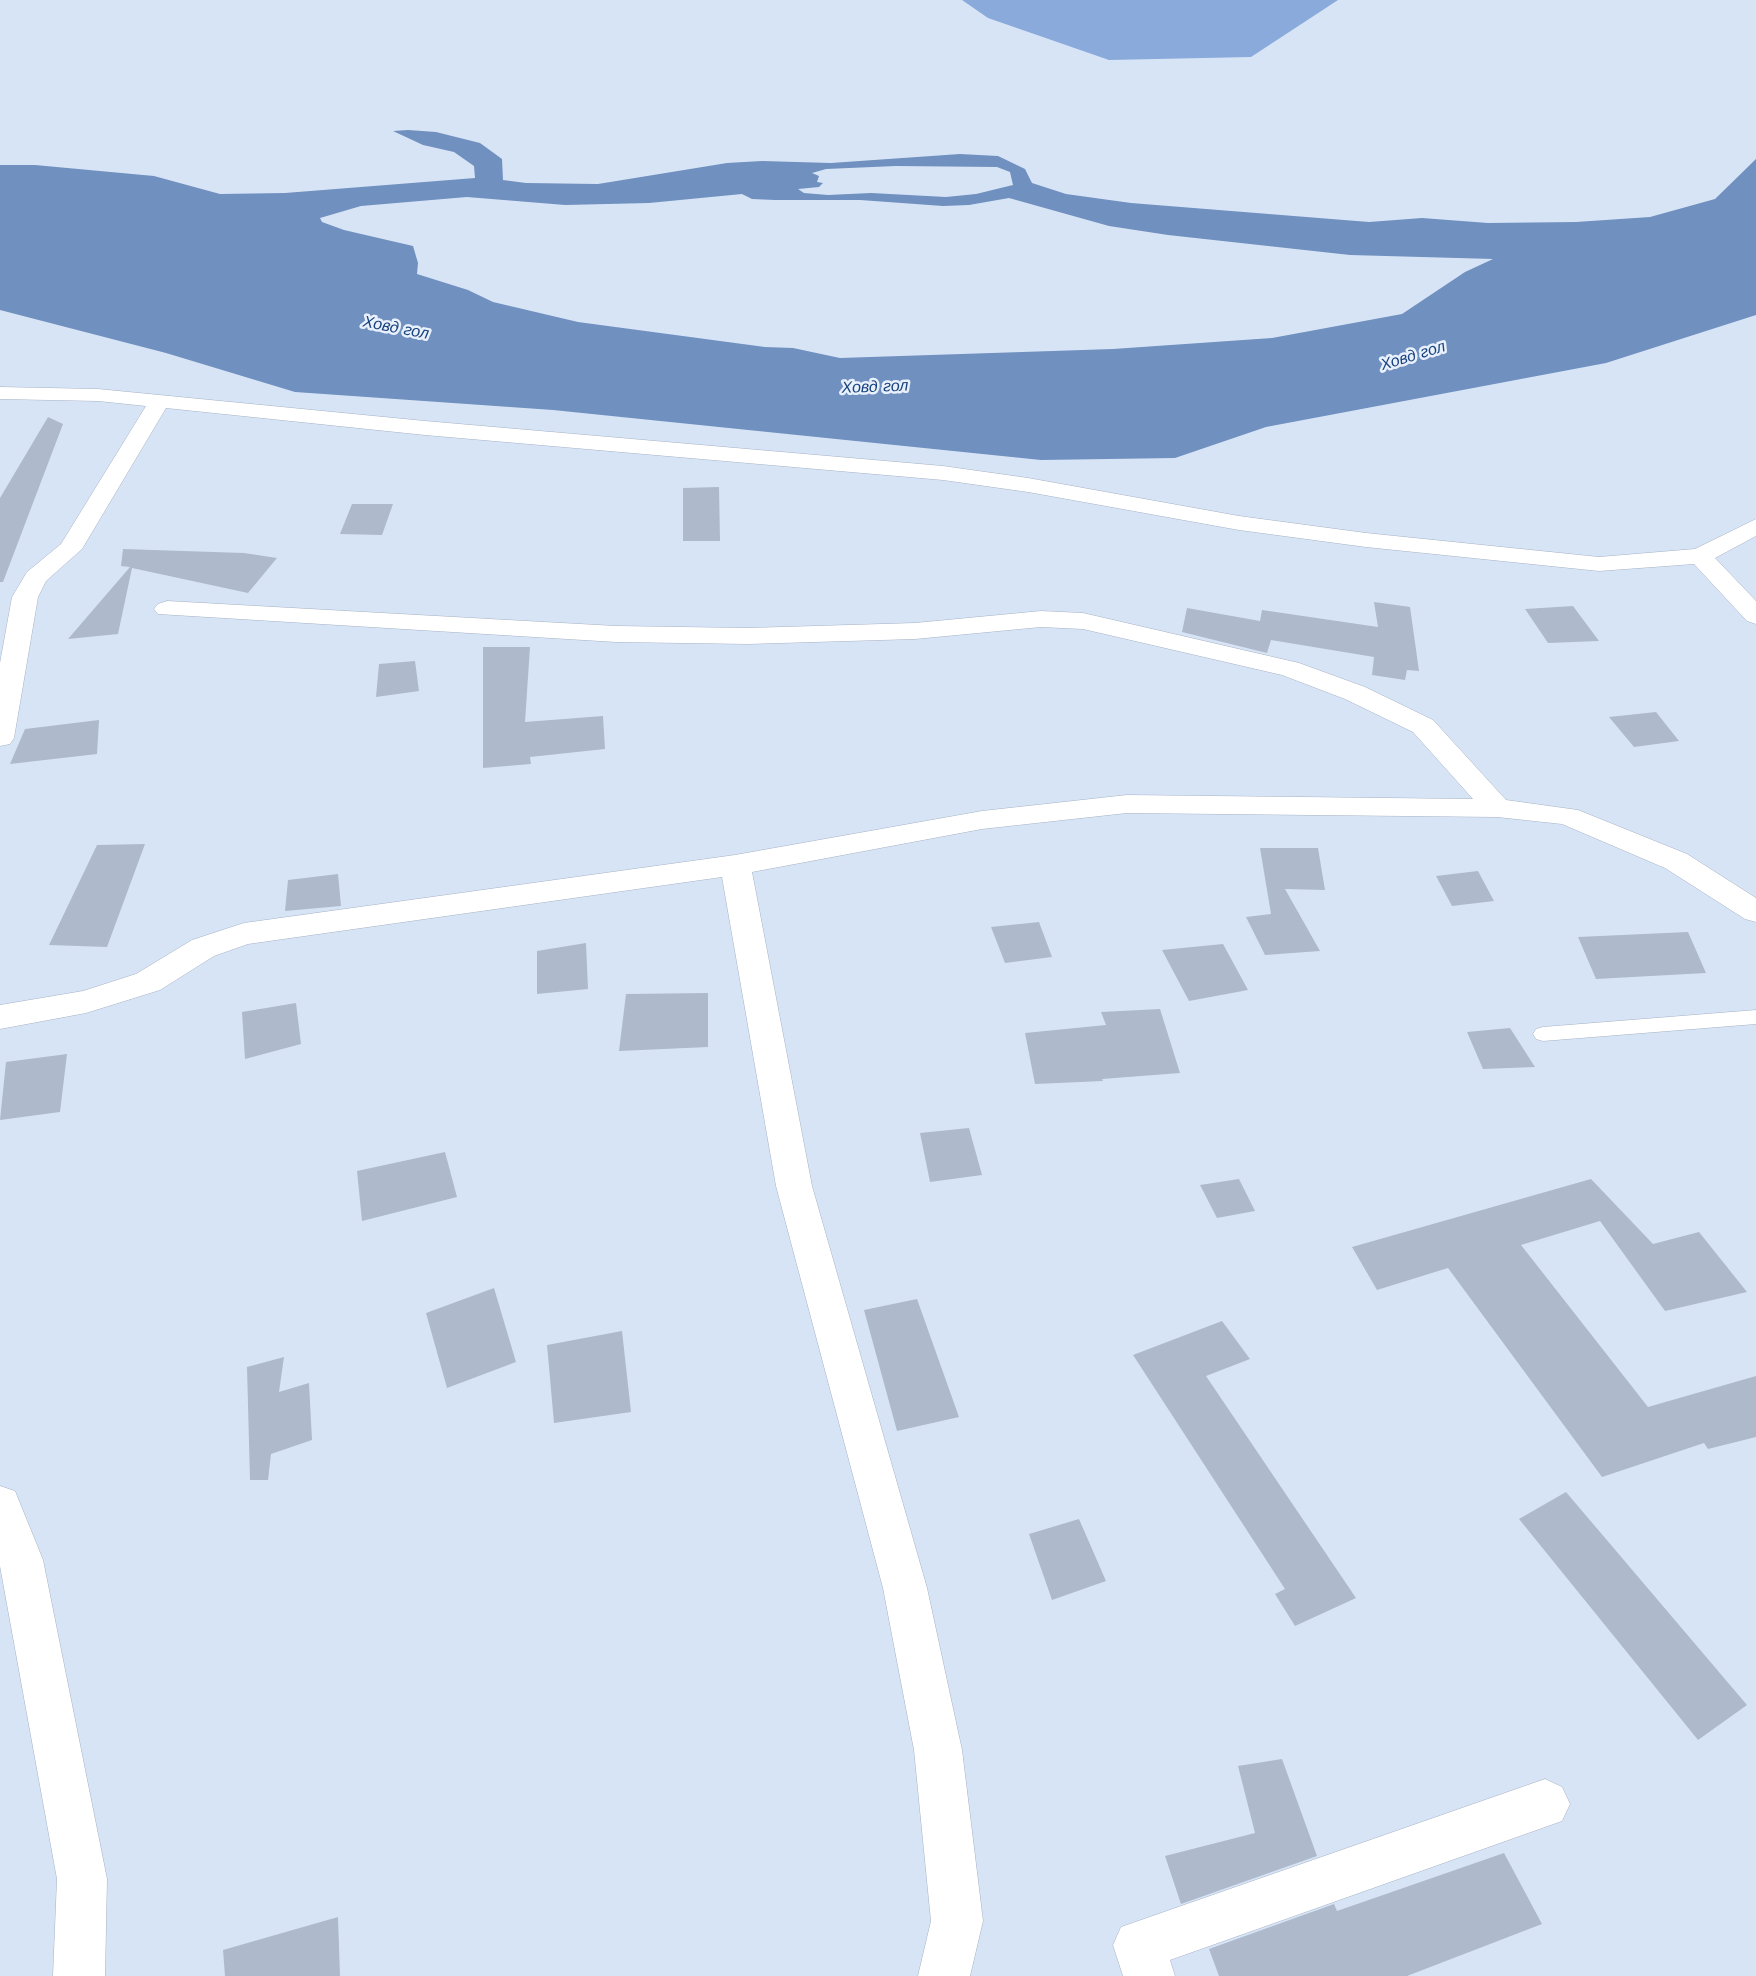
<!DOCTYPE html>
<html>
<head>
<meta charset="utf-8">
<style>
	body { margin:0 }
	canvas { display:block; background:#d7e4f6 }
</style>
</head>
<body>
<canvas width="1756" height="1976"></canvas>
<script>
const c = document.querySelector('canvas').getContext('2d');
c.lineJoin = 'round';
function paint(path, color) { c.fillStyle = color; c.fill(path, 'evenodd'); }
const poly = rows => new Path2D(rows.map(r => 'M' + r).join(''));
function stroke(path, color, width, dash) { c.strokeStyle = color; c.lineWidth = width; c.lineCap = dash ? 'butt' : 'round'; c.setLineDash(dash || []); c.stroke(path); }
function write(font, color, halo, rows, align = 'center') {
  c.font = font + ' "Work Sans",sans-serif'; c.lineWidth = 5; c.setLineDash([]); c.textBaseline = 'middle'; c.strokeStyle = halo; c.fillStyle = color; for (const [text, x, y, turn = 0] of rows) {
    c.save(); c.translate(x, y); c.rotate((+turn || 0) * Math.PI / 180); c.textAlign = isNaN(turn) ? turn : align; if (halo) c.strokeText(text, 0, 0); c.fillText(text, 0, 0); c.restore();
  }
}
paint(poly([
	[962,0,1338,0,1251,57,1109,60,988,18]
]), '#89aada');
paint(poly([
	[408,130,436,132,480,143,502,159,503,180,526,183,598,184,727,163,762,161,831,163,960,154,998,156,1025,169,1032,183,1066,194,1131,203,1369,222,1422,218,1488,223,1576,222,1650,217,1715,199,1756,159,1756,315,1606,363,1266,427,1175,458,1041,460,553,410,295,392,166,353,0,310,0,165,35,165,154,176,220,194,285,193,475,178,474,166,454,152,423,145,393,131],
	[896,166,997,167,1010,172,1013,185,976,194,946,197,871,193,828,195,804,193,798,189,819,187,823,183,817,182,819,176,812,173,826,169],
	[742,194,752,199,775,200,860,200,943,206,969,205,1009,198,1109,226,1168,235,1350,255,1493,259,1465,272,1402,314,1272,338,1113,349,840,358,793,348,765,347,578,322,493,302,468,290,417,274,418,263,413,246,344,230,322,222,320,218,361,206,467,197,565,205,649,203]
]), '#7090bf');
paint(poly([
	[48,417,63,424,3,582,0,582,0,498],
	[719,487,720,541,683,541,683,488],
	[352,504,393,504,382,535,340,534],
	[123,549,244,553,277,558,248,593,132,568,118,634,68,639,130,567,121,566],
	[1374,602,1410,607,1419,671,1407,670,1405,680,1372,675,1374,657,1271,640,1267,653,1182,632,1187,608,1260,621,1262,610,1378,627],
	[1573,606,1599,641,1548,643,1525,609],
	[483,647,530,647,525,722,603,716,605,749,530,757,531,764,483,768],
	[415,661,419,691,376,697,379,664],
	[1656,712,1679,741,1634,747,1609,717],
	[99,720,97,754,10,764,25,729],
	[145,844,107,947,49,945,97,845],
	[1260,848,1318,848,1325,890,1285,889,1320,951,1265,955,1246,917,1271,914],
	[1478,871,1494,901,1452,906,1436,876],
	[338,874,341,906,285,911,288,880],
	[1039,922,1052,957,1005,963,991,927],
	[1688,932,1706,973,1596,979,1578,937],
	[586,943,588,989,537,994,537,951],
	[1223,944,1248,990,1189,1001,1162,950],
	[708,993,708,1047,619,1051,626,994],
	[296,1003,301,1044,245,1059,242,1012],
	[1160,1009,1180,1073,1102,1079,1103,1081,1035,1084,1025,1033,1106,1025,1101,1012],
	[1510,1028,1535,1067,1483,1069,1467,1032],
	[67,1054,60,1112,0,1120,6,1062],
	[969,1128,982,1175,930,1182,920,1133],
	[445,1152,457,1197,362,1221,357,1171],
	[1239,1179,1255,1211,1217,1218,1200,1185],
	[1591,1179,1653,1244,1699,1232,1747,1292,1665,1311,1600,1221,1521,1245,1648,1407,1756,1376,1756,1437,1708,1449,1704,1443,1602,1477,1448,1268,1377,1290,1352,1247],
	[494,1288,516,1362,447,1388,426,1313],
	[917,1299,959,1417,897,1431,864,1310],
	[1222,1321,1250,1359,1206,1376,1356,1598,1295,1626,1275,1594,1285,1589,1133,1355],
	[622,1331,631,1412,554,1423,547,1345],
	[284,1357,279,1392,309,1383,312,1440,271,1454,268,1480,250,1480,247,1367],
	[1566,1492,1747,1705,1698,1740,1519,1519],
	[1079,1519,1106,1581,1052,1600,1029,1534],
	[1282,1759,1317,1856,1181,1904,1165,1856,1255,1833,1238,1766],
	[1504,1853,1542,1924,1407,1976,1219,1976,1209,1949,1334,1904,1337,1911],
	[338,1917,340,1976,225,1976,223,1950]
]), '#aebacc');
const lane = poly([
	[1756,1010,1756,1024,1543,1041,1536,1039,1533,1034,1536,1029,1543,1027,1756,1010]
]);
const street = poly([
	[0,387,98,389,425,421,943,466,1028,478,1239,516,1366,533,1599,557,1695,549,1756,519,1756,536,1715,558,1756,601,1756,624,1747,621,1694,564,1599,571,1366,547,1239,530,1028,492,943,480,425,435,166,408,82,549,46,581,38,597,14,738,10,744,0,746,0,663,12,597,27,572,61,544,146,406,98,401,0,399,0,387],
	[167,601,616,626,748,628,915,623,1041,611,1083,613,1299,663,1365,687,1433,720,1506,800,1578,810,1687,854,1756,898,1756,922,1745,919,1665,868,1562,824,1497,817,1127,813,982,829,752,872,812,1186,927,1588,962,1750,983,1921,970,1976,918,1976,931,1921,914,1750,883,1588,776,1186,722,877,248,944,214,956,160,990,86,1013,0,1029,0,1005,83,991,136,974,192,940,244,923,735,855,982,811,1127,795,1473,799,1413,732,1345,699,1282,675,1083,629,1041,627,915,639,748,644,616,642,158,614,154,609,158,604,167,601],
	[0,1486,15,1491,43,1560,107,1879,105,1976,53,1976,57,1879,0,1566,0,1486],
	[1545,1779,1562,1787,1570,1804,1562,1821,1170,1960,1175,1976,1123,1976,1113,1945,1121,1927,1545,1779]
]);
stroke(lane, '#a6b2c4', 1);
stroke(street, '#a6b2c4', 1);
paint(lane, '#fff');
paint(street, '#fff');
write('italic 16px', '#19437d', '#e8f0fc', [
	["Ховд гол",396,328,11],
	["Ховд гол",1413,356,-17],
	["Ховд гол",875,387,-2]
]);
</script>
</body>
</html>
